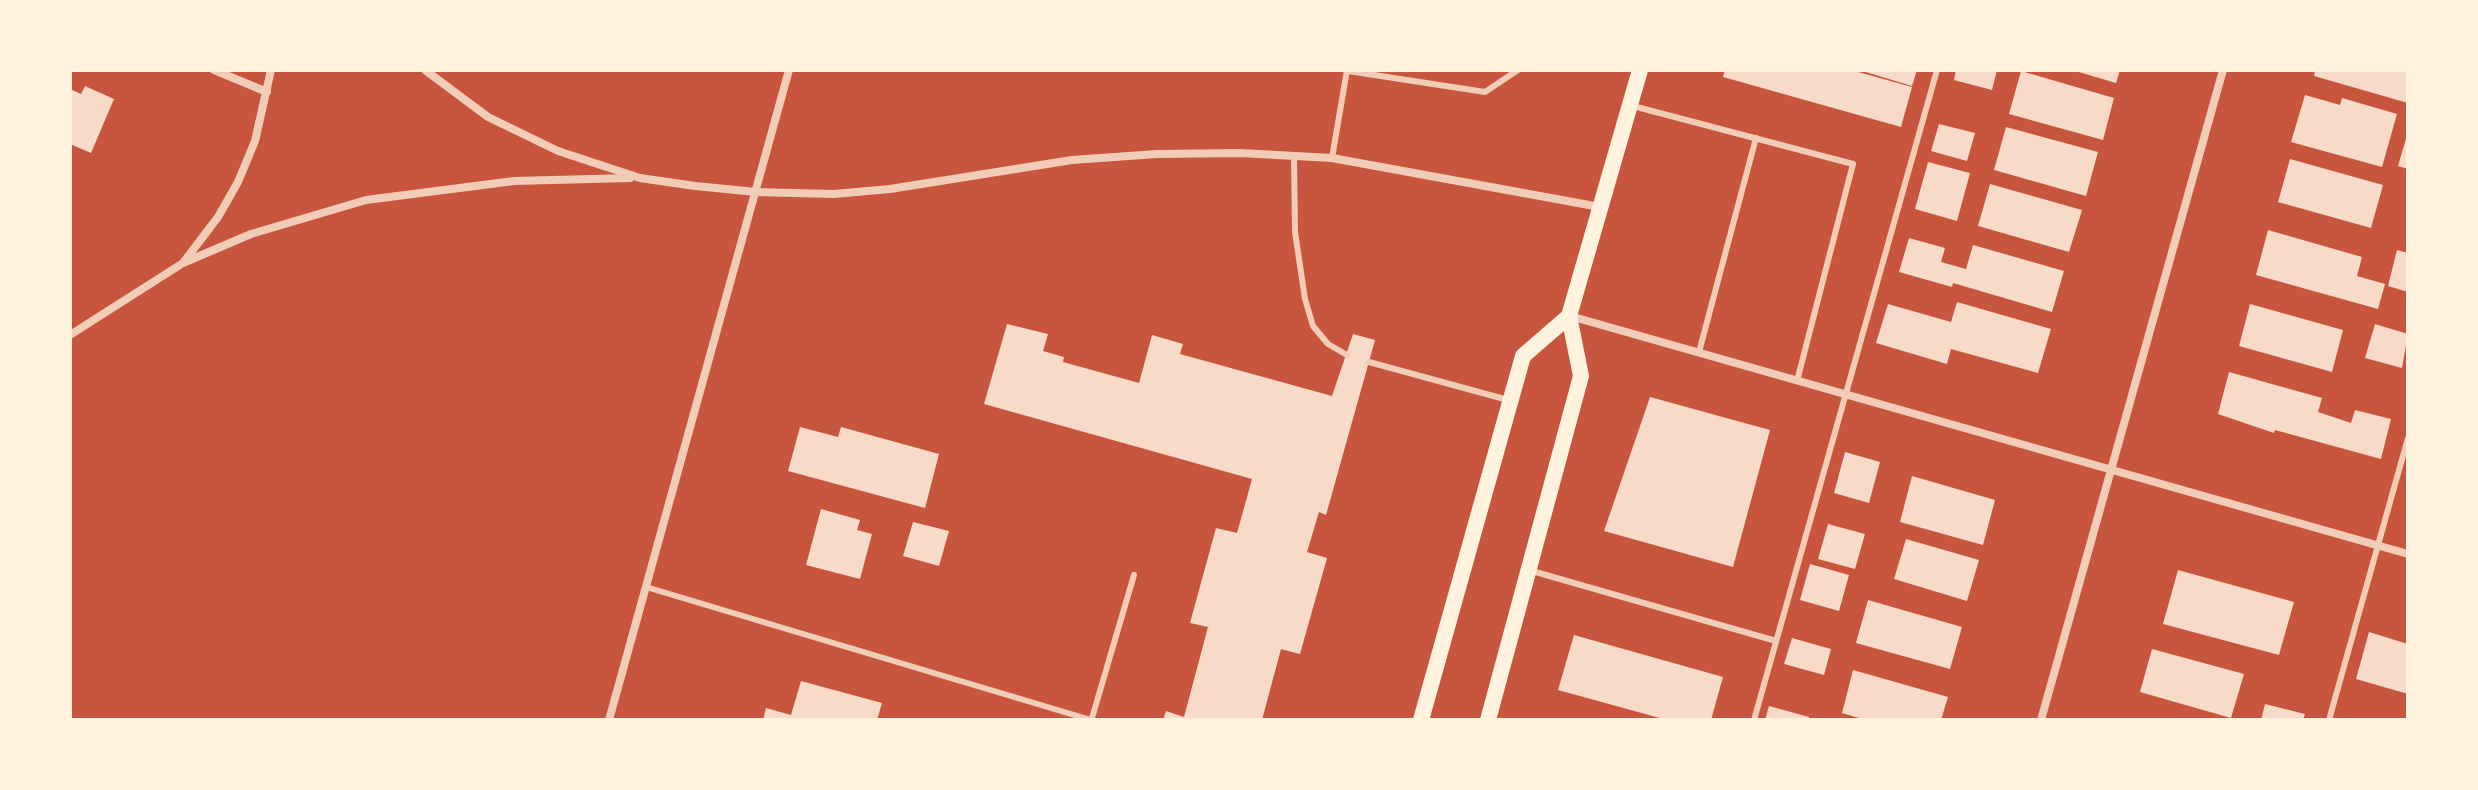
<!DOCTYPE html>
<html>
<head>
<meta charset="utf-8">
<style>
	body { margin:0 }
	#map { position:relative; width:2478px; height:790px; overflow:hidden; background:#c8553d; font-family:"Golos Text",sans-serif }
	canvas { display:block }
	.frame { position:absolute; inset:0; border:72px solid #fff3e0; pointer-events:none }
</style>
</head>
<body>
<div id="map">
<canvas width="2478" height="790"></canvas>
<div class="frame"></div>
</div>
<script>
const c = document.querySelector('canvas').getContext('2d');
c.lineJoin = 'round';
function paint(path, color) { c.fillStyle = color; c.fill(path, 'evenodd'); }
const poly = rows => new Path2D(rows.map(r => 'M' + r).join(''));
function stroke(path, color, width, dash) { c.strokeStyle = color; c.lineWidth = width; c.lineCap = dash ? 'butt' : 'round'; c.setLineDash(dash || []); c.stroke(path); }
paint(poly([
	[1725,70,1851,70,1912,87,1901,127,1723,77],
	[1859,70,1917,70,1912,86],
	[1956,70,1997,70,1992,90,1954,80],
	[2072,70,2120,70,2116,83],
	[2315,70,2408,70,2408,103,2314,76],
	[2021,71,2114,98,2103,140,2009,114],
	[85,86,114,99,91,153,70,144,70,89,81,94],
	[2305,95,2340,105,2342,98,2397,114,2382,167,2291,142],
	[1939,124,1975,133,1967,161,1931,151],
	[2006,127,2098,152,2086,196,1994,170],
	[2407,135,2408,136,2408,169,2398,166],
	[2290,159,2383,185,2371,228,2278,202],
	[1928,162,1970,173,1957,221,1915,209],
	[1990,184,2082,210,2069,252,1978,226],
	[2268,230,2362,257,2357,276,2385,284,2378,309,2256,275],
	[1909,238,1945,248,1941,262,1966,269,1973,245,2064,271,2052,312,1953,283,1952,287,1899,272],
	[2397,250,2408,253,2408,292,2388,286],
	[1957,302,2051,329,2038,373,1951,349,1947,364,1876,343,1888,304,1951,322],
	[2250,304,2343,330,2332,372,2239,346],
	[1007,324,1048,334,1043,351,1064,357,1063,362,1139,383,1152,335,1183,344,1180,354,1332,396,1353,334,1375,340,1326,515,1319,512,1307,552,1327,558,1300,654,1281,649,1262,720,1163,720,1166,711,1184,717,1208,627,1190,623,1216,528,1237,533,1252,479,984,404],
	[2375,324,2408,334,2402,368,2365,358],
	[2229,372,2322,398,2318,412,2351,423,2355,410,2391,419,2381,459,2275,430,2274,433,2218,414],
	[1650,397,1770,430,1733,567,1604,531],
	[800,427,838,437,841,427,939,454,925,508,788,471],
	[1845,452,1880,462,1869,503,1834,493],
	[1912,476,1995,500,1983,545,1900,522],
	[821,509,860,520,857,530,872,534,860,579,806,565],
	[913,522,949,531,939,566,903,556],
	[1828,524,1865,534,1855,569,1818,559],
	[1906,539,1979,560,1967,601,1894,579],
	[1810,564,1849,575,1839,611,1800,600],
	[2178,570,2294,602,2279,655,2163,624],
	[1868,600,1962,627,1950,669,1856,643],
	[2369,632,2408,644,2408,694,2356,679],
	[1574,635,1723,677,1711,720,1667,720,1558,690],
	[1792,638,1831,649,1824,675,1784,664],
	[2152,649,2244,674,2231,718,2140,692],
	[1853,670,1948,697,1941,720,1866,720,1842,713],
	[801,681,882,703,877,720,763,720,766,708,791,715],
	[2265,704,2305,714,2303,720,2261,720],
	[1769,706,1809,717,1809,720,1765,720]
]), '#f7dbc8');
stroke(poly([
	[1348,71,1485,92,1518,70],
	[1633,106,1853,164,1797,381],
	[1294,156,1295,232,1305,299,1313,326,1328,344,1347,355],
	[1332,158,1347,70],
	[1699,352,1756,138],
	[1369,362,1508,400],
	[1532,571,1776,641],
	[646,587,1091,720],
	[1092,718,1134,575],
	[1754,720,1937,70],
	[2329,720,2408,438]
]), '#f1ccb7', 6);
stroke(poly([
	[214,70,267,92],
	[425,70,488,117,558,151,640,178,695,186,756,192,834,194,890,189,1072,160,1157,154,1240,153,1332,158,1600,207],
	[183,263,251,234,366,200,514,181,630,178],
	[1570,316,2408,554],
	[70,335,183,263,218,217,238,182,255,141,271,70],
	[609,720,789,70],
	[2041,720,2223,70]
]), '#f1ccb7', 8);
stroke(poly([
	[1421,720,1523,356,1569,316],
	[1488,720,1581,376,1569,316,1640,70]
]), '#fff3e0', 16);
</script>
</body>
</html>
